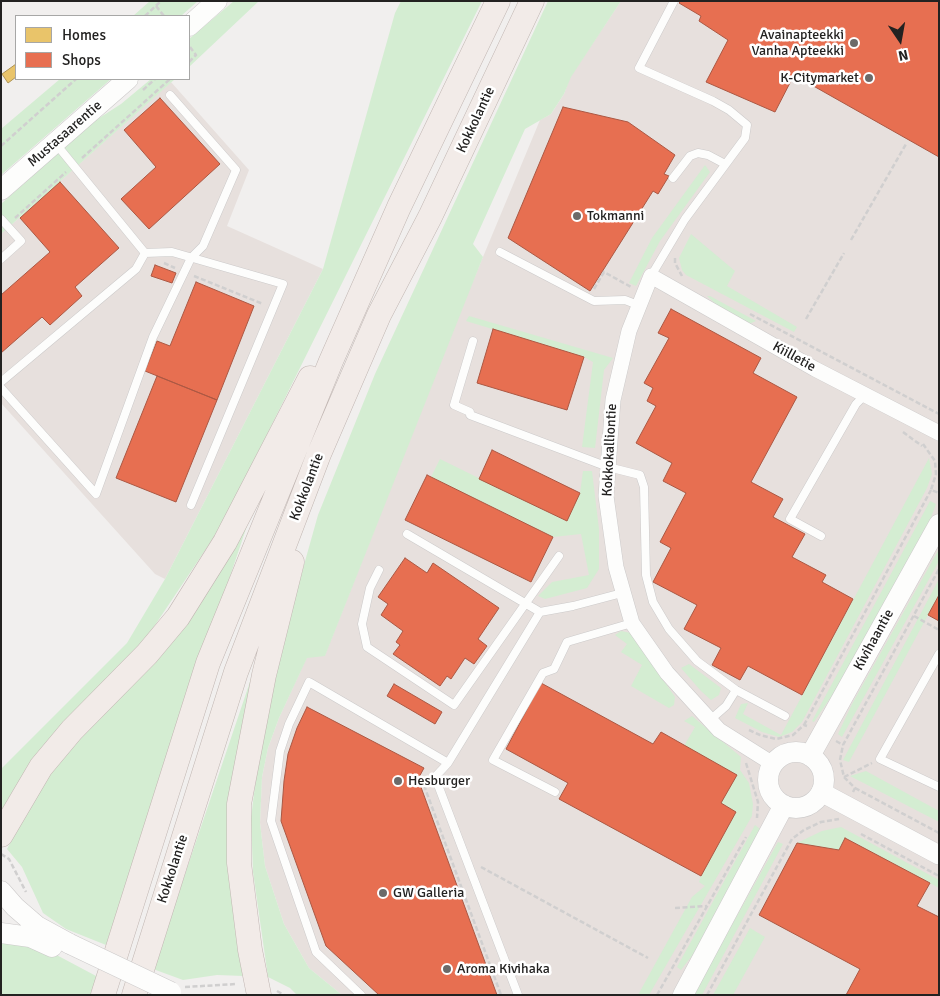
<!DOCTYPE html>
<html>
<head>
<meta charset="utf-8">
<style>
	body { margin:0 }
	#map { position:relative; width:940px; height:996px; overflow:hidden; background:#f1efee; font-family:Signika,sans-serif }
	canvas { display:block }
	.frame { position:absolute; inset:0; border:2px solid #232221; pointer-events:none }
	.legend { position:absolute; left:15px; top:15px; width:175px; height:65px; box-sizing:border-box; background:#fff; border:1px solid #a7a7a6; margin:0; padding:6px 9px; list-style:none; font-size:15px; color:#232221 }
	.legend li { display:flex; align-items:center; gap:10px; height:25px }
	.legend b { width:25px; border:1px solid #a7a7a6 }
	.north { position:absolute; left:875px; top:15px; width:50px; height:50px; -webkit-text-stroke:4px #fff; paint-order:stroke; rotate:168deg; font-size:14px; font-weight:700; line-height:20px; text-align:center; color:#232221 }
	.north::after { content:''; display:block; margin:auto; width:18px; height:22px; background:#232221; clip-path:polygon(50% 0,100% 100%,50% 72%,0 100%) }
</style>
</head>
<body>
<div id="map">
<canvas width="940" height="996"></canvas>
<div class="frame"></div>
<ul class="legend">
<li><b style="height:14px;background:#e9c46a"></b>Homes</li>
<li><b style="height:14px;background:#e76f51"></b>Shops</li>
</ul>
<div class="north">N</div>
</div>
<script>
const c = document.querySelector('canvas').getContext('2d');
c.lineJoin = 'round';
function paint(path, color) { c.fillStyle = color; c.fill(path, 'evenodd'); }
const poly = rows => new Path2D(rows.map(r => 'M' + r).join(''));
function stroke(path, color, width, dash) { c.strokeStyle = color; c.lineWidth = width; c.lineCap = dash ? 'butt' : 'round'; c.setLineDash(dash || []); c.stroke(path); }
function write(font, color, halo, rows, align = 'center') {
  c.font = font + ' Signika,sans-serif'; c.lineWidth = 5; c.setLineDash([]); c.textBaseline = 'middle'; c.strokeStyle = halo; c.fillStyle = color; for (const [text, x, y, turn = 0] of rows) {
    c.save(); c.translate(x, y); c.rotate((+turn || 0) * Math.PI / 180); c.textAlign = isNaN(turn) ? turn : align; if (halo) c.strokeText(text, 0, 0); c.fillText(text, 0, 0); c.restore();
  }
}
paint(poly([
	[621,1,939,1,939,995,342,995,309,968,284,924,265,866,260,823,262,777,268,748,279,718,307,657,325,655,458,317,540,120,551,114,564,94,570,77],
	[171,82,249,170,227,226,323,269,165,579,155,574,1,403,1,234]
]), '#e7e0dd');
paint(poly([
	[150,1,198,1,181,16,133,16],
	[234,1,259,1,189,67,189,39],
	[401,1,482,1,222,525,133,658,45,746,16,786,1,811,1,769,127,643,165,579,323,269,395,13],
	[548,1,621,1,571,77,564,94,551,114,525,129,473,244,483,257,325,656,307,658,279,718,268,748,262,777,260,823,265,866,284,924,309,968,342,995,297,995,290,988,268,977,253,872,251,818,261,737,286,629,318,515,375,374],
	[60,79,111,79,1,175,1,129],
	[151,79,175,79,1,234,1,204,93,122,121,104],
	[705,165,710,172,660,241,636,286,629,283,652,238],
	[691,234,735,271,727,286,797,327,794,332,686,275,682,270,679,258],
	[707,296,710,296,756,321,749,324,721,309],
	[469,316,613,358,604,370,595,448,582,447,593,362,584,357,466,321],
	[929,458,932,474,927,488,802,722,792,732,779,737,762,732,735,718,741,704,748,703,743,714,781,735],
	[440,459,566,521,580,493,583,471,592,471,599,529,599,569,587,588,545,599,538,596,552,582,589,575,581,534,553,537,431,477],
	[930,501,936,504,929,523,833,694,814,722,812,721],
	[254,505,106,945,66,929,43,913,22,867,7,849,48,772],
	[939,549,939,561,842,737,838,734,852,704],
	[939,579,939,595,928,615,849,762,843,760],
	[621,631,631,633,675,697,674,705,669,708,631,686,642,665,621,652,627,644,615,635],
	[257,661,244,976,217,975,183,980,153,969],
	[689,664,721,688,719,695,711,700,701,691,681,668],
	[692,716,741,757,740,770,749,783,753,804,752,816,649,995,638,995,692,897,705,886,699,882,701,876,736,812,721,803,737,775,684,746,695,727,684,721],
	[866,771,939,811,939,822,850,776],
	[755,825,760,829,701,944,681,970,677,967],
	[841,827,939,880,939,888,846,838,839,850,797,843,822,831],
	[778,842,783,844,702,995,693,995],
	[750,928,765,937,733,995,713,995],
	[1,942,10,942,49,951,98,977,93,995,1,995]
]), '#d4edd2');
const homes = poly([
	[16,64,16,77,8,83,2,74,16,64]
]);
paint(homes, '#e9c46a');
stroke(homes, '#ae9354', 1);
const shops = poly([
	[681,1,939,1,939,157,794,75,775,112,706,82,728,40,699,21,701,16,679,3,681,1],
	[160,98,220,164,149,229,121,199,156,167,124,130,160,98],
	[563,107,628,122,675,155,664,174,669,176,658,194,653,191,590,291,508,238,563,107],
	[60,182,119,248,75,287,82,296,50,325,42,317,1,353,1,295,50,252,20,218,60,182],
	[155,265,176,273,172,283,151,276,155,265],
	[196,282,254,306,217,400,145,371,157,341,170,346,196,282],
	[671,309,761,358,753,373,797,397,751,482,783,499,773,517,805,534,792,557,826,575,822,582,853,599,802,695,748,666,740,680,712,665,721,648,684,629,697,605,653,582,671,548,660,542,686,493,663,481,672,463,636,443,656,406,647,401,653,388,644,383,669,338,658,333,671,309],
	[493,329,584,357,567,410,477,383,493,329],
	[157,376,217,400,176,502,116,478,157,376],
	[492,450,580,493,567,521,479,479,492,450],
	[427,475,553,537,531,582,405,520,427,475],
	[405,558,427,573,433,563,499,608,478,639,487,646,474,664,465,658,451,679,447,676,440,686,393,654,400,645,396,642,403,631,381,615,388,604,378,597,405,558],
	[939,595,939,621,928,615,939,595],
	[541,683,653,744,661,732,737,775,721,803,736,812,701,876,559,799,568,783,506,749,541,683],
	[394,684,442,712,435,724,387,696,394,684],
	[307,707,424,768,418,779,497,995,379,995,326,946,281,821,284,781,288,754,297,728,307,707],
	[845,838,930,883,917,906,939,917,939,995,846,995,860,969,759,915,797,843,839,850,845,838]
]);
paint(shops, '#e76f51');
stroke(shops, '#ac5843', 1);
const service = poly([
	[56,144,145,253,172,252,283,284,191,505],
	[673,178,690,156,698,153,708,155,725,164],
	[1,219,21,241,1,259],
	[500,252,594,301,625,300,638,305],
	[651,276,685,219,745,138,747,125,729,110,713,101,639,68,674,1],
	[473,341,454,405,470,412,470,415,608,467,640,475,644,487,646,575,653,602,669,629,697,661,736,690,785,716],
	[1,382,136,269,145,253],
	[1,388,96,494,153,337,191,258,203,246,236,170,170,95],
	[407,534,540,612,573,606,622,593],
	[821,536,790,519,856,404,865,395],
	[379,570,370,588,362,624,367,647,454,705,559,556],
	[939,654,880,759,939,787],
	[710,720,726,706,736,690],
	[555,792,493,760,543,673,554,669,567,642,632,623],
	[361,995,316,952,271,821,280,751,289,724,309,682,448,763],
	[518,995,435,777,448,763,540,612]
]);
const minor = poly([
	[773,764,719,730,667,673,632,623,616,567,606,496,613,400,629,331,651,276,815,369,939,433]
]);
const tertiary = poly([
	[821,792,939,855]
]);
const secondary = poly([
	[189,26,217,1],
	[1,190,128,79],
	'768 780a28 28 0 1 1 56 0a28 28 0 1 1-56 0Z',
	[810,756,939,524],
	[1,891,15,907,37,926,70,944],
	[1,933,30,937,52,947],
	[683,995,784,805]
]);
const trunk = poly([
	[1,835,41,767,72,730,147,654,178,617,225,542,310,378],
	[103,995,208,663,331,361,399,207,498,1],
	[134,995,236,672,319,454,379,315,430,217,532,1],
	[259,995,250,950,239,863,239,804,264,675,292,562]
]);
stroke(service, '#cccaca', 9);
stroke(minor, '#cccaca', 16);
stroke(tertiary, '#cccaca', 20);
stroke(secondary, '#cccaca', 21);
stroke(trunk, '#c1b6b2', 25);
stroke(poly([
	[156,6,164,16],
	[145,16,161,1],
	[189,62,196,55,190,47],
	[143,90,155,79],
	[1,146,76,79],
	[82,158,170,79],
	[15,218,66,172],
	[851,240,906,144],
	[675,258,675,263,682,276],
	[164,263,175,268],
	[194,276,263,304],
	[594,289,604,272,631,287],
	[750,314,939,414],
	[806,319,844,253],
	[903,432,922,446],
	[923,444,935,461,936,474,931,490,939,493],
	[914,616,939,630],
	[804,725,931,490],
	[749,730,760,735,776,739,793,735,804,725,807,726],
	[836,741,843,745],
	[746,763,758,802,757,818],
	[844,777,872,763],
	[427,786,425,788,501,995],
	[855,788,939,833],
	[853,792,855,788,844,777,840,760,843,745,939,569],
	[861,834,939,876],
	[1,854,9,859,26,892],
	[481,867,648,958],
	[675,908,707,906],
	[185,987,237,984],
	[277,991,284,995],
	[657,995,746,837],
	[707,995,792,839,804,830,821,822,839,819]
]), '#d0cfcf', 2.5, [5, 2.5]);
stroke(service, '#fdfdfc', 8);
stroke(minor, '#fdfdfc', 15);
stroke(tertiary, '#fdfdfc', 19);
stroke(secondary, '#fdfdfc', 20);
stroke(trunk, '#f2ebe8', 24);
const secondaryBridge = poly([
	[70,944,171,992]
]);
stroke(secondaryBridge, '#cccaca', 21, []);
stroke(secondaryBridge, '#fdfdfc', 20);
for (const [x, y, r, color] of [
	[854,43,5,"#6b6a69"],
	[869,78,5,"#6b6a69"],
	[577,216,5,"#6b6a69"],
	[398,781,5,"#6b6a69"],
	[383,893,5,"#6b6a69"],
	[447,969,5,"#6b6a69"]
]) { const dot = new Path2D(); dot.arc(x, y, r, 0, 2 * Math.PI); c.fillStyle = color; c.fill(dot); stroke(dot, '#fff', 2); }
write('14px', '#232221', '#fff', [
	["Avainapteekki",844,35,"right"],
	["Vanha Apteekki",844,51,"right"],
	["K-Citymarket",859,78,"right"],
	["Tokmanni",587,216],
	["Hesburger",408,781],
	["GW Galleria",393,893],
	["Aroma Kivihaka",457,969]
], 'left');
write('14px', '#232221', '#fff', [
	["Kokkolantie",476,120,-65],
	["Mustasaarentie",65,134,-41],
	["Kiilletie",794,357,29],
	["Kokkokalliontie",610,450,-87],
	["Kokkolantie",307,487,-69],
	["Kivihaantie",874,640,-61],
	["Kokkolantie",173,869,-72]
]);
</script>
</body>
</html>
